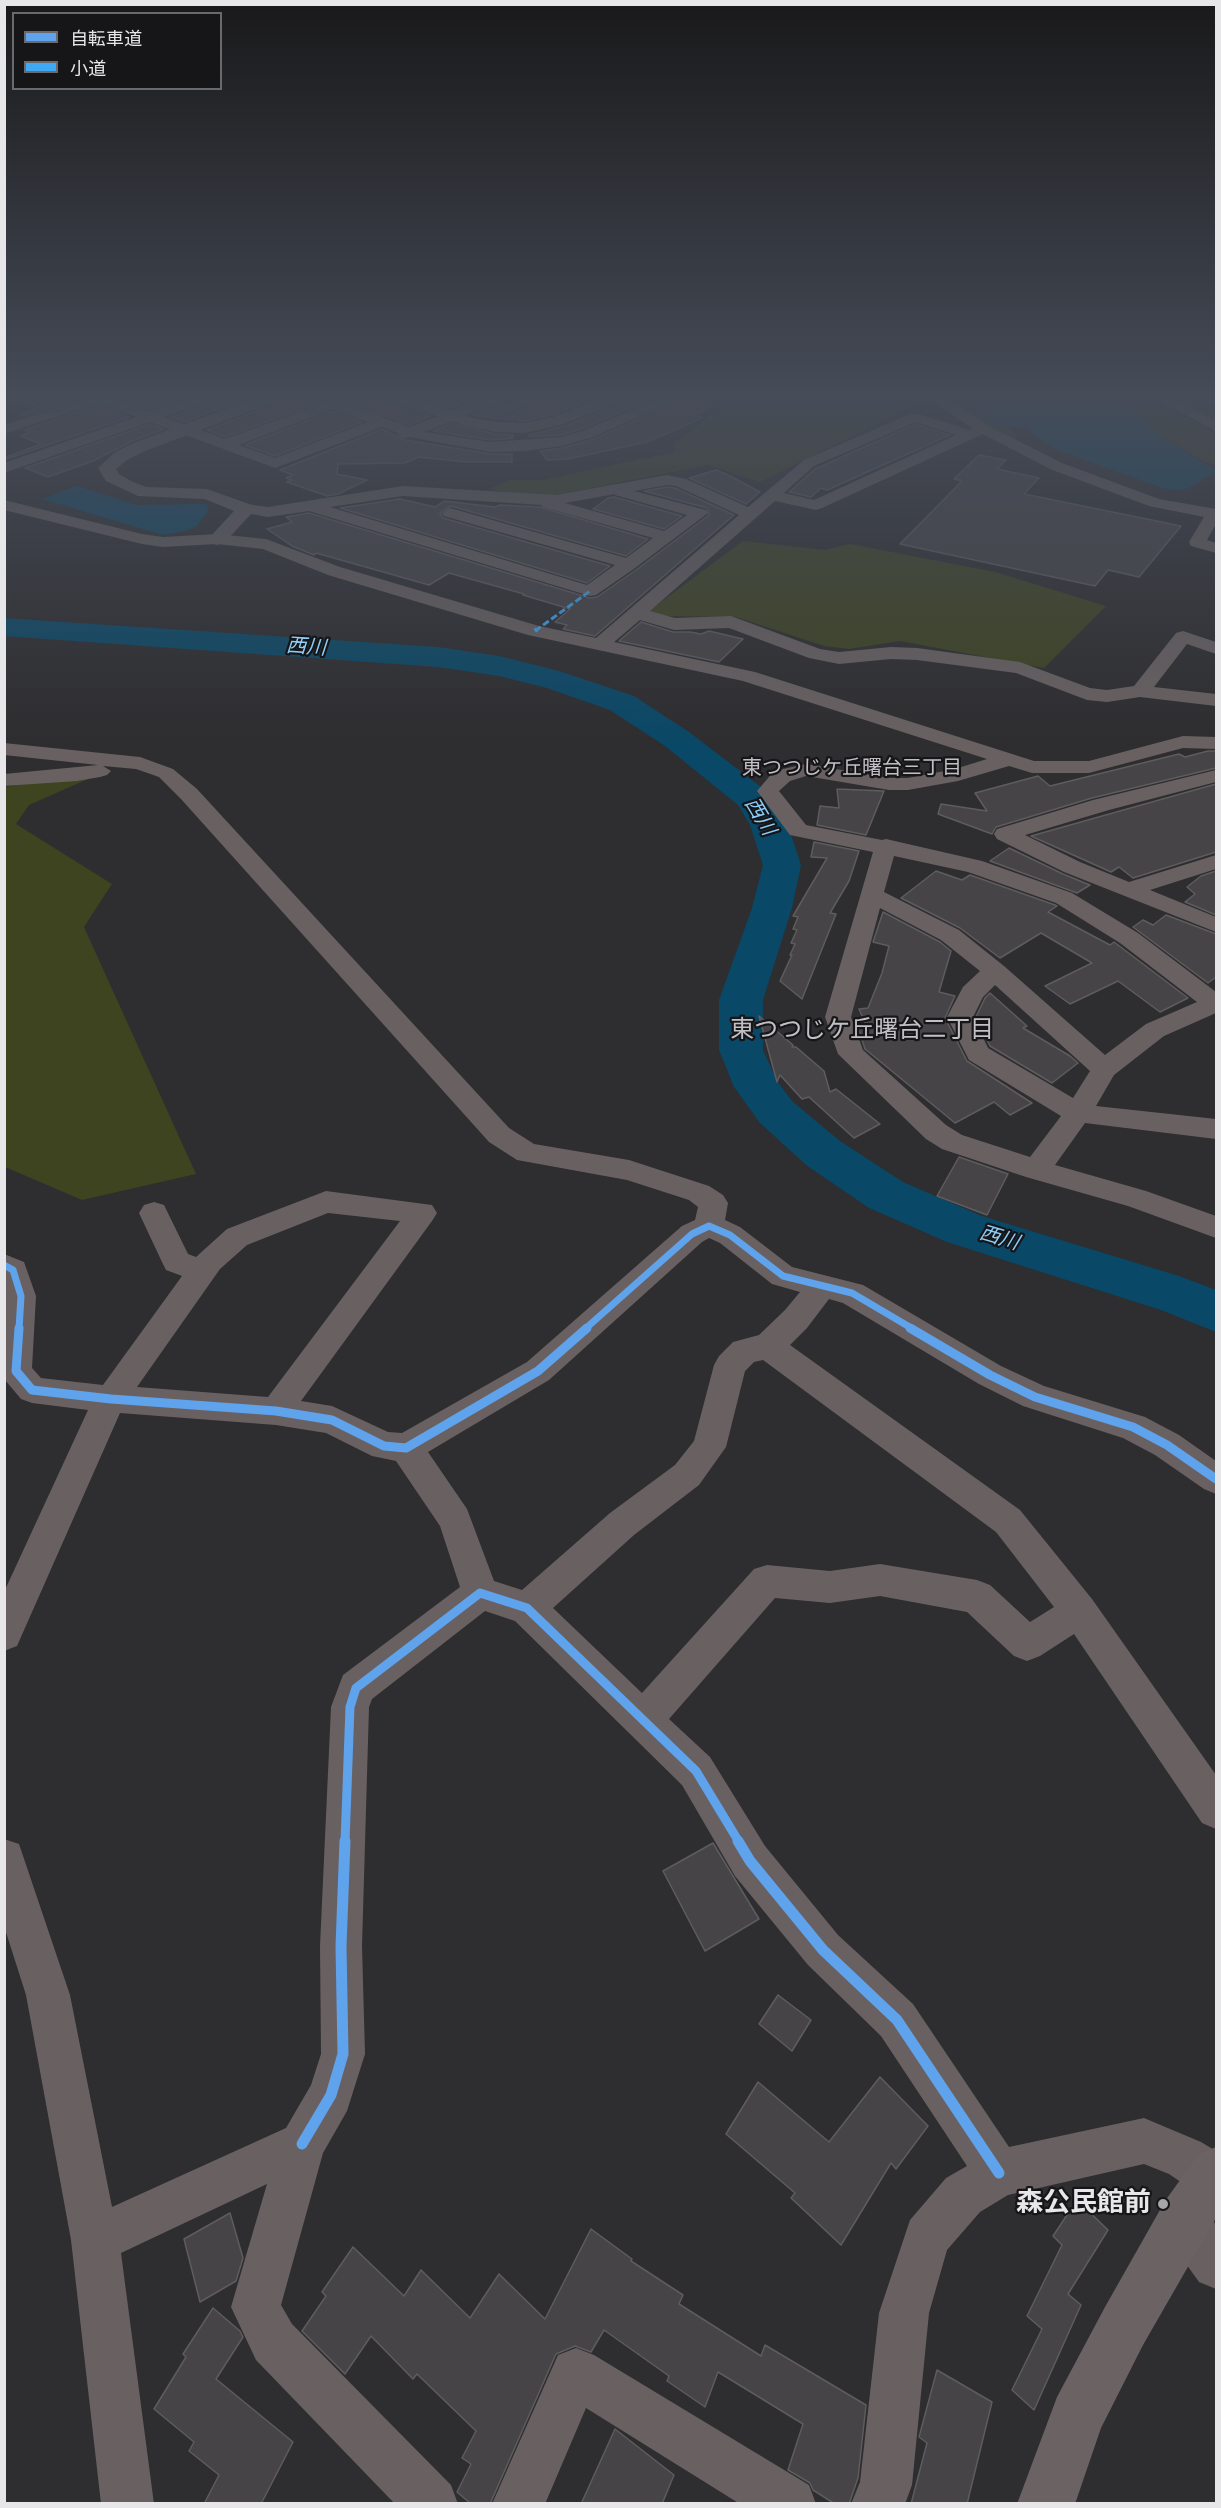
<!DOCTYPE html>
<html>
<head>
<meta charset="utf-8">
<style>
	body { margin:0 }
	#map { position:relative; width:1221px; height:2508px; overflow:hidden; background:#2e2d2f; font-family:"Sofia Sans Condensed","Noto Sans JP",sans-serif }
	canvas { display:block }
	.frame { position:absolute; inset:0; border:6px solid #e7e6e9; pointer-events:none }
	.legend { position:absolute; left:12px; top:12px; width:210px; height:78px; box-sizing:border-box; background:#161517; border:2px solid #6a696b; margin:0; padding:8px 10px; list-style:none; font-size:18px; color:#e7e6e9 }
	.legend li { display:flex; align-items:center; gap:12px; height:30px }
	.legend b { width:30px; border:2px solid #6a696b }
</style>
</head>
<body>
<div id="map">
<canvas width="1221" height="2508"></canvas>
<div class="frame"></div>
<ul class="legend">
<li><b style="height:8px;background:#60a3ed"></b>自転車道</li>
<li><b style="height:8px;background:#3fa9f5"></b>小道</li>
</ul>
</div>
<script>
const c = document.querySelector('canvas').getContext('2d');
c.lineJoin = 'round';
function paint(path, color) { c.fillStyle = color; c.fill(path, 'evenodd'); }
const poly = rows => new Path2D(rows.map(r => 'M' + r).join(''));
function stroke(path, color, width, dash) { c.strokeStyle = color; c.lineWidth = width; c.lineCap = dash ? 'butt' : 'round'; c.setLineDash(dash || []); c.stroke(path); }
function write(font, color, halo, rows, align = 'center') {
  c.font = font + ' "Sofia Sans Condensed","Noto Sans JP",sans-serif'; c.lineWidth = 4.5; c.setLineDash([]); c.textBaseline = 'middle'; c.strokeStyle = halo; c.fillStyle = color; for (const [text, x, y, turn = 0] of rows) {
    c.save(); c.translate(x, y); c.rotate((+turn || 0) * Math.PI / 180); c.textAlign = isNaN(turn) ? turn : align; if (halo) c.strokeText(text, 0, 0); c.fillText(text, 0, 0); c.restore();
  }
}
paint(poly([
	[729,396,935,396,932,400,918,404,760,482,708,465,535,499,489,489,510,480,543,480,674,452,674,443,706,419],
	[953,396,980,396,967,397,995,426,1007,427,1015,433,1017,439,975,419,952,401],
	[1079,396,1148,396,1216,433,1216,465,1205,462,1164,438,1145,421,1117,403],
	[1163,396,1197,396,1216,413,1216,424],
	[743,541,825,550,850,544,995,572,1106,606,1044,668,900,641,849,649,824,646,736,617,661,616,649,611],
	[104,772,29,805,16,824,112,884,84,927,196,1174,82,1200,5,1167,4,787]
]), '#3e4320');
paint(poly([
	[980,396,1079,396,1117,403,1145,421,1164,438,1216,471,1189,488,1182,490,1163,488,1060,451,1033,435,1029,428,995,426,963,399],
	[77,486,136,505,206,504,209,510,197,526,185,531,163,535,42,499]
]), '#094867');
paint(poly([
	[4,618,438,647,499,656,559,671,634,696,689,732,765,790,788,825,801,865,792,908,763,1000,763,1050,777,1081,792,1101,840,1141,903,1182,982,1216,1179,1276,1216,1290,1216,1332,1161,1310,947,1242,869,1208,806,1165,760,1123,734,1087,719,1050,719,1000,752,908,763,865,750,825,738,805,665,746,610,710,547,688,499,676,438,667,4,636,4,618]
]), '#094867');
const building = poly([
	[16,396,83,396,83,397,25,416,20,414,39,407,15,399,16,396],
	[115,396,188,396,150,410,115,396],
	[220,396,254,396,184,422,171,417,217,401,220,396],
	[286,396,380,396,383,401,430,416,410,425,331,398,225,437,207,430,283,401,286,396],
	[415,396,464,396,470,401,451,408,415,396],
	[547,396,598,396,552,415,525,421,518,421,513,414,513,420,472,415,489,408,512,414,547,396],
	[629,396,659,396,582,429,561,435,530,437,528,435,565,426,626,401,629,396],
	[687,397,716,405,694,415,703,418,647,442,568,459,547,460,540,451,562,448,594,439,687,397],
	[98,405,129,417,4,460,4,458,41,444,21,436,30,432,24,430,98,405],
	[332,411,362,422,275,456,245,445,332,411],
	[452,423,495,434,513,435,513,438,491,440,433,431,452,423],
	[150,424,164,429,132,441,93,461,48,477,25,468,150,424],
	[916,424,950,435,827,490,821,488,811,497,789,492,815,469,916,424],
	[382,429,405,440,491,454,512,454,512,462,466,462,419,457,405,463,338,464,337,474,367,480,338,494,327,496,287,482,292,480,286,478,293,475,280,470,382,429],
	[979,455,1006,460,997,469,1039,478,1024,494,1181,526,1139,577,1108,570,1095,586,900,544,962,481,954,479,979,455],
	[716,470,730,476,760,492,746,504,689,478,716,470],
	[667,487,675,488,734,515,595,636,563,629,567,625,555,622,570,609,523,595,524,594,449,573,429,585,316,553,314,555,292,546,267,529,292,522,286,517,309,513,590,598,597,597,636,570,709,515,707,508,644,491,667,487],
	[614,497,682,516,664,529,593,509,608,498,614,497],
	[400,499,435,507,444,501,495,507,500,505,540,507,648,539,626,556,451,506,440,513,443,518,610,566,587,583,340,508,400,499],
	[641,622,673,632,690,632,701,634,709,631,743,639,719,662,619,641,641,622],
	[1208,751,1216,751,1216,768,1092,798,996,827,992,834,938,814,941,804,987,811,975,793,1038,776,1050,786,1179,754,1185,757,1208,751],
	[1216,784,1216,852,1133,878,1119,867,1111,872,1031,836,1216,784],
	[837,789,884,791,866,835,817,825,820,806,839,808,837,789],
	[814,842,859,851,849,881,830,913,836,914,802,999,780,981,792,955,790,955,795,944,791,943,797,930,793,929,798,917,793,916,827,858,811,857,814,842],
	[1009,848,1063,874,1090,885,1077,893,990,861,1009,848],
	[936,871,962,880,970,875,1055,905,1057,906,1048,912,1110,945,1114,942,1188,998,1160,1012,1118,981,1070,1004,1045,986,1092,963,1041,933,1000,958,960,928,901,898,936,871],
	[1216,871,1216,915,1185,902,1195,894,1187,887,1201,876,1216,871],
	[883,912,940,942,951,951,939,992,955,996,945,1018,967,1061,1032,1103,1010,1115,994,1102,955,1123,865,1049,858,1027,867,1027,859,1009,868,1008,882,973,889,946,873,942,883,912],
	[1166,915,1216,934,1216,977,1208,983,1133,927,1143,920,1153,925,1166,915],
	[990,993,1027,1026,1023,1028,1070,1056,1078,1063,1052,1083,990,1046,976,1017,985,998,990,993],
	[759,1016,793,1045,792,1047,796,1047,824,1071,830,1092,836,1089,880,1124,854,1138,809,1097,802,1099,780,1075,777,1082,759,1016],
	[959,1157,1008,1174,987,1215,937,1196,959,1157],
	[713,1843,759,1919,705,1951,663,1871,713,1843],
	[778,1995,811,2020,792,2051,759,2024,778,1995],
	[880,2077,928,2126,896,2169,891,2163,841,2245,791,2198,795,2193,726,2134,758,2082,829,2142,880,2077],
	[1077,2200,1108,2230,1068,2294,1081,2305,1034,2410,1012,2390,1042,2329,1027,2316,1062,2245,1053,2236,1077,2200],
	[230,2213,243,2258,236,2281,200,2302,184,2239,230,2213],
	[591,2229,632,2259,631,2261,683,2295,679,2304,761,2356,765,2345,866,2405,858,2478,849,2504,835,2504,813,2490,810,2483,788,2470,803,2424,718,2372,705,2407,667,2381,669,2376,604,2330,591,2352,575,2346,556,2354,490,2504,471,2504,457,2492,471,2464,462,2458,476,2431,417,2374,413,2379,371,2336,345,2374,302,2331,326,2296,322,2292,353,2247,404,2296,421,2270,470,2318,499,2274,545,2319,591,2229],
	[213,2308,240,2331,243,2337,216,2379,293,2442,261,2504,204,2504,219,2475,189,2451,194,2442,154,2409,186,2357,183,2354,213,2308],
	[937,2370,992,2402,967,2504,911,2504,927,2443,919,2437,937,2370],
	[615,2429,674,2475,662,2504,581,2504,615,2429]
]);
paint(building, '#464447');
stroke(building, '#5e5c5e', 1.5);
paint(poly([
	[85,396,113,396,112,398,150,412,196,396,218,396,216,399,164,417,225,439,332,400,410,427,475,401,466,396,489,396,510,403,525,396,545,396,511,412,489,406,424,432,491,442,561,437,583,431,665,396,685,396,593,437,562,446,524,451,491,452,410,437,405,438,400,437,398,433,382,427,275,468,150,422,4,473,4,463,136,417,98,403,4,434,4,425,86,398,85,396],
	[332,409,368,422,275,458,239,445,332,409],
	[935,396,949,396,948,399,989,426,1062,463,1159,499,1216,509,1216,524,1207,540,1216,543,1216,553,1191,546,1189,542,1204,517,1149,506,1050,469,983,434,822,508,816,510,775,501,650,611,675,618,731,616,820,649,839,652,891,647,917,648,1020,662,1090,688,1107,690,1134,686,1176,633,1183,631,1216,642,1216,654,1187,644,1154,687,1216,694,1216,706,1140,697,1107,702,1087,700,1016,673,917,660,891,659,839,664,809,658,729,628,674,630,640,620,614,642,755,672,1034,761,1089,761,1183,736,1216,737,1216,749,1183,748,1089,773,1032,773,1009,766,958,781,908,790,889,790,806,776,790,781,779,791,806,825,882,840,886,839,982,861,1072,893,1138,933,1216,992,1216,1013,1164,1036,1114,1075,1096,1106,1216,1119,1216,1139,1085,1123,1055,1165,1146,1191,1216,1216,1216,1238,1128,1206,1026,1177,942,1149,926,1139,838,1054,825,1017,873,852,790,835,757,791,774,771,806,764,889,778,908,778,955,769,987,759,743,681,528,635,328,575,263,549,217,544,163,547,142,544,4,510,4,500,142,534,163,537,217,534,266,539,340,567,539,626,596,638,739,515,676,486,667,485,634,491,706,510,708,513,635,568,596,595,590,596,309,511,268,517,240,512,238,509,246,504,268,507,403,486,556,495,667,475,686,479,748,507,804,460,910,414,915,413,969,430,972,428,936,404,935,396],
	[916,422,956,435,814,500,784,493,814,466,916,422],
	[615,494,615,495,687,515,664,531,565,503,615,494],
	[403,496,541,505,543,507,653,538,626,558,450,508,442,513,444,516,615,565,587,585,330,507,403,496],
	[894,856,968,872,1056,903,1120,943,1197,1002,1146,1024,1105,1055,1004,966,959,930,884,892,894,856],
	[880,908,941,940,980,971,963,987,947,1017,969,1060,1061,1116,1030,1157,962,1135,946,1125,863,1050,851,1017,880,908],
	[995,985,1090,1071,1073,1098,988,1048,973,1017,983,997,995,985],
	[1150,396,1168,396,1216,421,1216,431,1150,396],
	[1203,396,1216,396,1216,405,1211,404,1203,396],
	[4,743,140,757,173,769,197,789,509,1128,534,1144,629,1160,709,1186,723,1195,728,1203,725,1220,740,1227,792,1267,863,1285,1001,1366,1044,1386,1145,1417,1179,1435,1216,1461,1216,1494,1204,1489,1155,1455,1123,1438,1023,1406,979,1384,843,1303,829,1299,807,1328,790,1345,1020,1510,1092,1599,1216,1775,1216,1829,1202,1823,1074,1634,1040,1656,1027,1661,1014,1656,967,1612,880,1596,830,1603,775,1598,669,1719,710,1757,765,1846,838,1935,913,2004,1009,2147,1144,2118,1201,2142,1216,2151,1216,2198,1214,2199,1197,2193,1169,2174,1144,2164,1008,2195,980,2212,947,2250,929,2313,912,2485,905,2504,851,2504,860,2482,879,2313,910,2220,946,2178,967,2166,881,2036,808,1965,735,1876,682,1785,515,1621,485,1611,372,1699,369,1707,362,1946,365,2054,347,2111,323,2153,281,2305,292,2324,451,2485,458,2504,395,2504,256,2360,231,2307,267,2184,121,2253,154,2504,101,2504,71,2240,26,1995,4,1926,4,1839,19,1844,70,1995,112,2207,286,2128,311,2085,321,2054,320,1946,331,1707,343,1675,460,1587,440,1526,396,1461,372,1456,326,1433,276,1425,120,1413,17,1646,4,1651,4,1592,88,1410,32,1403,21,1399,5,1380,4,1254,24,1262,36,1296,32,1368,41,1378,103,1385,182,1276,166,1270,162,1262,139,1213,144,1205,154,1202,164,1205,188,1254,196,1257,227,1229,326,1191,432,1205,437,1213,432,1221,301,1401,332,1406,388,1432,402,1433,527,1362,682,1226,695,1220,698,1207,689,1200,627,1180,517,1160,489,1142,181,799,159,777,136,769,103,766,111,771,107,775,100,777,77,781,4,786,4,774,98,765,4,755,4,743],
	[328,1213,400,1221,268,1397,137,1387,220,1269,247,1245,328,1213],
	[709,1238,720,1243,772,1284,800,1292,785,1310,759,1335,733,1342,719,1356,714,1365,694,1441,675,1465,610,1513,522,1590,494,1581,467,1509,428,1452,549,1380,702,1242,709,1238],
	[763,1360,996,1532,1054,1607,1030,1622,990,1585,977,1580,880,1564,830,1571,767,1565,754,1569,642,1693,553,1608,634,1535,699,1485,726,1447,745,1371,754,1362,763,1360],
	[1216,770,1216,782,1109,810,1025,835,1080,862,1129,882,1216,855,1216,869,1150,890,1216,917,1216,932,1064,872,997,839,994,834,997,829,1093,800,1216,770],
	[1184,2196,1201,2203,1216,2225,1216,2289,1199,2282,1167,2237,1160,2220,1167,2203,1184,2196],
	[576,2348,594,2355,809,2485,816,2504,740,2504,586,2408,545,2504,492,2504,558,2355,576,2348]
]), '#696161');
paint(poly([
	[261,396,284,396,282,399,145,451,127,460,116,469,119,474,131,481,146,487,207,489,252,505,255,509,252,513,224,543,217,545,210,543,208,539,234,511,205,499,138,496,106,481,98,468,115,452,133,443,261,396],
	[382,396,407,396,473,418,495,422,525,423,553,417,605,396,627,396,625,399,564,424,525,433,495,432,464,425,384,399,382,396],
	[1216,2147,1216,2218,1143,2345,1101,2428,1075,2504,1017,2504,1057,2397,1105,2307,1165,2201,1198,2155,1216,2147]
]), '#6b6363');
stroke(poly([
	[535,631,590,591]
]), '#3fa9f5', 3, [7, 3]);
stroke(poly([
	[535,631,537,629]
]), '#3fa9f5', 4.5, [8, 4.5]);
stroke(poly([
	[4,1265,13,1270,21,1296,19,1329],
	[585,1329,692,1234,709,1226,730,1235,783,1276,852,1293,913,1329]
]), '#60a3ed', 7);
stroke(poly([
	[19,1328,16,1371,32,1390,111,1399,276,1411,332,1420,384,1446,406,1448,538,1371,587,1328],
	[910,1328,990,1375,1035,1397,1133,1427,1167,1445,1216,1479],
	[345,1842,350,1707,356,1688,480,1593,527,1608,696,1771,739,1842]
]), '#60a3ed', 9);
stroke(poly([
	[738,1841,750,1861,823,1950,897,2020,999,2173],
	[302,2144,331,2095,343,2054,341,1946,345,1841]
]), '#60a3ed', 11);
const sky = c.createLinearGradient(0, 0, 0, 747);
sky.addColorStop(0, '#19191a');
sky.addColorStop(0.53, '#464c58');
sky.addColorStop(1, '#464c5800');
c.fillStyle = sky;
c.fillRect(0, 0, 1221, 747);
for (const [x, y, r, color] of [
	[1163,2204,6,"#a6a5a8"]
]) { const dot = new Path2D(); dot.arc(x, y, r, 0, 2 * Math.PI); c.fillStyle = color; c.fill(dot); stroke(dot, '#161517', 2); }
write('italic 20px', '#8ccef9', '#161517', [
	["西川",306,648,4],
	["西川",759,817,59],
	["西川",999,1239,17]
]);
write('20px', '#c2bfc5', '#161517', [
	["東つつじケ丘曙台三丁目",852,769]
]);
write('24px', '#c2bfc5', '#161517', [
	["東つつじケ丘曙台二丁目",862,1031]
]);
write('bold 27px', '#e7e6e9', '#161517', [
	["森公民館前",1151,2204]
], 'right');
</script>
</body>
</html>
